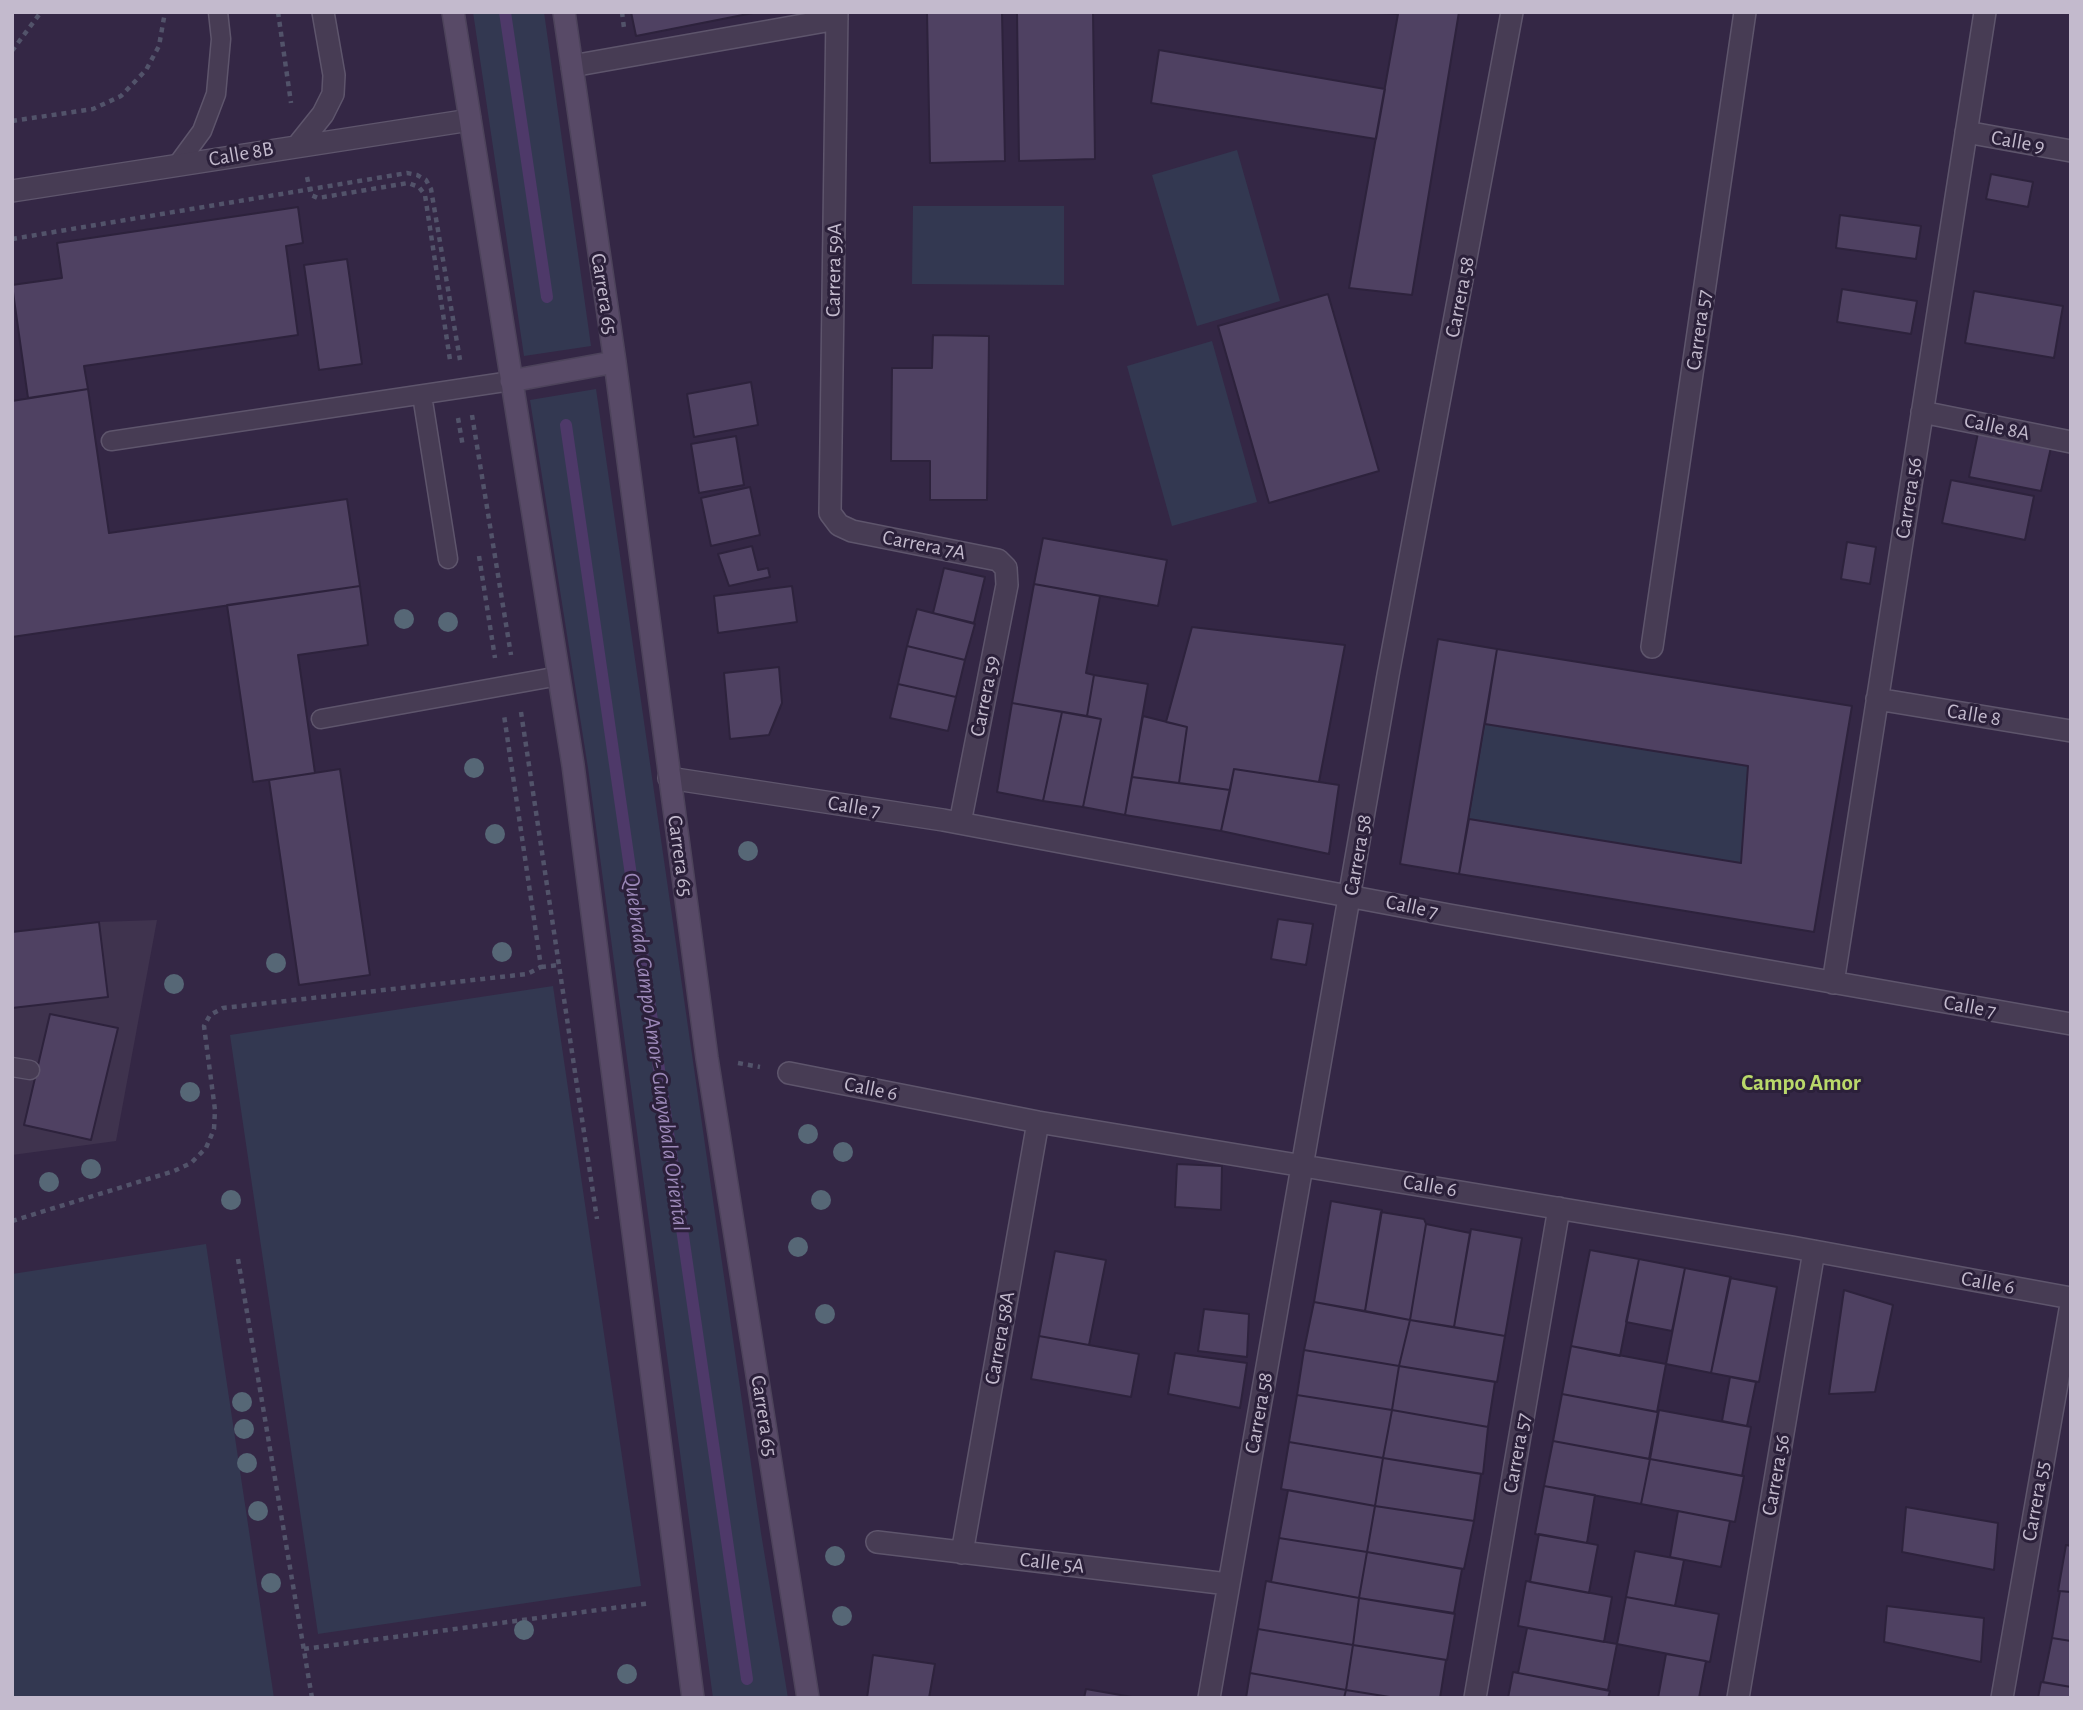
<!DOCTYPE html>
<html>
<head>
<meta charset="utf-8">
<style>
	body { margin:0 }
	#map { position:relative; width:2083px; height:1710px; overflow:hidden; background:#342745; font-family:"Alegreya Sans",sans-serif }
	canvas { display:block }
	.frame { position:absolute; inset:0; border:14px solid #c3bacd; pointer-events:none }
</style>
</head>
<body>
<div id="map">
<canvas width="2083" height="1710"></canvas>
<div class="frame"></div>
</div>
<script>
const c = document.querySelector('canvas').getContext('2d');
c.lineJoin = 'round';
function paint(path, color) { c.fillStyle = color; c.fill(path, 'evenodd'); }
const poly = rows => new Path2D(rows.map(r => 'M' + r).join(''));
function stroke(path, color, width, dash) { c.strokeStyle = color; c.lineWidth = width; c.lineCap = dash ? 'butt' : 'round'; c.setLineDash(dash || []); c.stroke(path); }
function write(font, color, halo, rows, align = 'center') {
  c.font = font + ' "Alegreya Sans",sans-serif'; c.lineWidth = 6; c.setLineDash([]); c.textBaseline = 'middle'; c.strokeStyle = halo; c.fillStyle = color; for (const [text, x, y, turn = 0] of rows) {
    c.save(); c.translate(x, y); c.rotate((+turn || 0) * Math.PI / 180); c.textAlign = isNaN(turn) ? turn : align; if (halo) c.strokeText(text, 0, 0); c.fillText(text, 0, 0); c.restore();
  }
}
paint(poly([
	[157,920,116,1141,12,1155,12,932,99,922]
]), '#3f334e');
paint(poly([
	[473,12,544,12,591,346,524,356],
	[1237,150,1280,301,1197,326,1152,175],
	[913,206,1064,206,1064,285,912,284],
	[1212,341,1257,502,1172,526,1127,366],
	[596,389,761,1533,788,1698,713,1698,588,768,530,400],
	[1485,724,1748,766,1741,863,1469,819],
	[553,986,641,1586,318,1634,230,1035],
	[206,1244,274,1698,12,1698,12,1274]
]), '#333851');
stroke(poly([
	[505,12,547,297],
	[566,425,747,1679]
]), '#4e3969', 12);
const building = poly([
	[631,12,758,12,636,36,631,12],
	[927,12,1002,12,1005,161,930,163,927,12],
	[1017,12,1093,12,1095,159,1019,161,1017,12],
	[1361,12,1459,12,1412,295,1349,288,1398,14,1361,12],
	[1159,50,1385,89,1376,139,1151,103,1159,50],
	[1991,174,2033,182,2028,207,1986,199,1991,174],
	[298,207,303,243,286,246,298,335,84,366,88,389,28,398,12,285,62,278,57,243,298,207],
	[1840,215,1921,226,1916,259,1836,248,1840,215],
	[347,259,362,364,319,370,304,265,347,259],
	[1842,289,1917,301,1911,334,1837,322,1842,289],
	[1974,291,2063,306,2054,358,1965,343,1974,291],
	[1328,294,1379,471,1269,503,1218,326,1328,294],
	[933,335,989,336,987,500,930,500,930,461,891,461,892,368,932,368,933,335],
	[751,382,758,425,694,437,687,394,751,382],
	[88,389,109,533,347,499,360,586,12,637,12,401,88,389],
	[1979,428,2052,443,2041,491,1969,477,1979,428],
	[736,436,744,485,699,493,691,444,736,436],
	[1951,480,2034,496,2025,540,1942,523,1951,480],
	[750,487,760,535,711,546,701,498,750,487],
	[1043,538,1167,560,1158,606,1034,584,1043,538],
	[1847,542,1876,547,1870,584,1841,579,1847,542],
	[752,546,758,570,768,568,770,577,729,586,718,554,752,546],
	[944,568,985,577,974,623,933,613,944,568],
	[1034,584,1100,596,1086,673,1094,675,1087,716,1012,703,1034,584],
	[360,586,368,645,298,655,315,773,253,782,227,605,360,586],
	[792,586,797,622,718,633,714,596,792,586],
	[917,609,975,624,965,660,907,646,917,609],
	[1192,627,1345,645,1319,782,1234,769,1230,790,1179,783,1187,727,1166,722,1192,627],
	[1438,639,1497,649,1459,874,1400,864,1438,639],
	[907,646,965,660,956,697,898,684,907,646],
	[1497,649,1852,706,1814,932,1459,874,1469,819,1741,863,1748,766,1485,724,1497,649],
	[779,667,782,703,769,735,730,739,724,673,779,667],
	[1094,675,1148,684,1125,815,1083,807,1101,719,1087,716,1094,675],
	[898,684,956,697,948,731,890,718,898,684],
	[1012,703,1062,712,1043,801,997,792,1012,703],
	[1062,712,1101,719,1083,807,1043,801,1062,712],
	[1143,716,1187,727,1179,783,1132,777,1143,716],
	[340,769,370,975,299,985,269,780,340,769],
	[1234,769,1339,785,1329,854,1221,831,1234,769],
	[1132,777,1230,790,1221,831,1125,815,1132,777],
	[1278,919,1313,924,1306,965,1271,959,1278,919],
	[99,922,108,997,12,1008,12,932,99,922],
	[50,1014,118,1028,91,1140,24,1125,50,1014],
	[1177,1164,1222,1166,1221,1210,1175,1207,1177,1164],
	[1331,1201,1382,1210,1365,1311,1314,1302,1331,1201],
	[1381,1212,1424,1219,1426,1224,1410,1320,1365,1311,1381,1212],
	[1426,1224,1470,1233,1454,1327,1410,1320,1426,1224],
	[1471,1229,1522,1238,1505,1336,1454,1327,1471,1229],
	[1590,1250,1639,1259,1620,1356,1571,1346,1590,1250],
	[1055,1251,1106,1260,1089,1345,1039,1336,1055,1251],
	[1639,1259,1685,1268,1672,1331,1626,1322,1639,1259],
	[1685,1268,1731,1277,1711,1373,1666,1364,1685,1268],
	[1730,1278,1777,1287,1759,1382,1711,1373,1730,1278],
	[1844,1290,1893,1305,1875,1392,1829,1394,1844,1290],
	[1314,1302,1410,1320,1399,1366,1304,1350,1314,1302],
	[1204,1309,1249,1314,1247,1357,1198,1351,1204,1309],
	[1410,1320,1505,1336,1497,1382,1399,1366,1410,1320],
	[1039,1336,1139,1354,1131,1397,1031,1379,1039,1336],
	[1571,1346,1666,1364,1657,1412,1562,1394,1571,1346],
	[1304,1350,1399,1366,1392,1410,1297,1395,1304,1350],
	[1175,1353,1247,1363,1240,1408,1168,1394,1175,1353],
	[1399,1366,1495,1382,1488,1427,1392,1410,1399,1366],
	[1730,1377,1756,1382,1747,1426,1722,1421,1730,1377],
	[1562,1394,1658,1412,1649,1459,1553,1441,1562,1394],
	[1297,1395,1392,1410,1383,1458,1289,1442,1297,1395],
	[1392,1410,1488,1427,1483,1474,1383,1458,1392,1410],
	[1659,1410,1751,1427,1742,1476,1650,1459,1659,1410],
	[1553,1441,1650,1459,1641,1504,1544,1486,1553,1441],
	[1289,1442,1383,1458,1375,1506,1281,1489,1289,1442],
	[1383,1458,1481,1474,1474,1521,1375,1506,1383,1458],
	[1650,1459,1744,1476,1735,1522,1641,1504,1650,1459],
	[1544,1486,1595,1495,1587,1543,1535,1534,1544,1486],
	[1288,1490,1375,1506,1367,1552,1279,1538,1288,1490],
	[1375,1506,1474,1521,1464,1569,1367,1552,1375,1506],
	[1906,1507,1998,1523,1994,1570,1902,1552,1906,1507],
	[1678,1511,1730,1521,1721,1567,1670,1557,1678,1511],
	[1539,1534,1598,1545,1589,1593,1530,1582,1539,1534],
	[1279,1538,1367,1552,1359,1598,1271,1582,1279,1538],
	[2066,1545,2071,1546,2071,1592,2058,1591,2066,1545],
	[1635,1551,1684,1560,1675,1606,1626,1597,1635,1551],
	[1367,1552,1462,1569,1454,1613,1359,1598,1367,1552],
	[1266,1581,1359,1598,1353,1645,1258,1629,1266,1581],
	[1526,1581,1612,1597,1604,1642,1518,1626,1526,1581],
	[2060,1591,2071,1592,2071,1641,2052,1638,2060,1591],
	[1626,1597,1719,1614,1710,1662,1617,1644,1626,1597],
	[1359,1598,1455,1614,1447,1660,1353,1645,1359,1598],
	[1887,1606,1984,1618,1981,1662,1884,1642,1887,1606],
	[1527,1628,1617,1644,1608,1690,1518,1673,1527,1628],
	[1258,1629,1353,1645,1346,1690,1250,1673,1258,1629],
	[2052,1638,2071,1641,2071,1687,2043,1682,2052,1638],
	[1353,1645,1446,1660,1440,1698,1396,1698,1346,1690,1353,1645],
	[1666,1654,1706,1661,1699,1698,1658,1698,1666,1654],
	[873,1655,935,1664,929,1698,867,1698,873,1655],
	[1513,1672,1610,1691,1608,1698,1508,1698,1513,1672],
	[1250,1673,1346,1690,1344,1698,1246,1698,1250,1673],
	[2041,1682,2071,1687,2071,1698,2038,1698,2041,1682],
	[1086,1689,1132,1697,1131,1698,1084,1698,1086,1689],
	[1346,1690,1396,1698,1344,1698,1346,1690]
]);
paint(building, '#4f4162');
stroke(building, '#2d223c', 2);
const service = poly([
	[177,165,202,131,216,94,221,39,218,12],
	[422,395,448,559],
	[111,441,511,381],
	[321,719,559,676],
	[12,1067,30,1070]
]);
const minor = poly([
	[837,12,830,513,839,525,852,531,998,560,1006,568,1007,585,960,823],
	[572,66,837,19],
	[1966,132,2071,151],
	[299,144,323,114,333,94,334,75,323,12],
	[12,191,470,120],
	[1922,412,2071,442],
	[1652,647,1745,12],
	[1877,699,2071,731],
	[669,778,943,820,1449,915,2071,1024],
	[1833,983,1985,12],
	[789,1073,1038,1122,1792,1247,2071,1298],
	[877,1542,1228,1584],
	[962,1553,1038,1122],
	[1209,1698,1388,675,1512,12],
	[1475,1698,1559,1208],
	[1738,1698,1814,1251],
	[2002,1698,2071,1304]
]);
const secondary = poly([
	[453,12,573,765,693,1698],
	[564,12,615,362,707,1058,808,1698],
	[511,381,615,362]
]);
stroke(service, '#5e556c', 21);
stroke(minor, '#5e556c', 24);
stroke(secondary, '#4d435b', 24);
stroke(poly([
	[278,12,291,103],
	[622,12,624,28],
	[12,51,41,12],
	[12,121,93,109,121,96,146,70,159,46,165,12],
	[307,177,311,195,318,198,408,183,419,187,425,195,450,360],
	[12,239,407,173,417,175,426,180,431,189,460,360],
	[472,415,511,655],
	[458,418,463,447],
	[479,556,495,658],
	[521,712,597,1219],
	[541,967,559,965],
	[738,1063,760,1067],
	[12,1221,174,1171,191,1163,206,1148,214,1129,215,1110,204,1026,210,1015,223,1008,527,974,541,967,504,715],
	[238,1259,312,1698],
	[304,1649,651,1603]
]), '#52536a', 4.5, [5, 5]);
stroke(service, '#473c54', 18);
stroke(minor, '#473c54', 21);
stroke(secondary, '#584a67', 21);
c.fillStyle = '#566776';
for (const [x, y] of [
	[404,619],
	[448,622],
	[474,768],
	[495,834],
	[748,851],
	[502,952],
	[276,963],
	[174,984],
	[190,1092],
	[808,1134],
	[843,1152],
	[91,1169],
	[49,1182],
	[231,1200],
	[821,1200],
	[798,1247],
	[825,1314],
	[242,1402],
	[244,1429],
	[247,1463],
	[258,1511],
	[835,1556],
	[271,1583],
	[842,1616],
	[524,1630],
	[627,1674]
]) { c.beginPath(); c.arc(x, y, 10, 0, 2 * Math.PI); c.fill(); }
write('21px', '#c3bacd', '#2b203a', [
	["Calle 9",2018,142,10],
	["Calle 8B",241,154,-10],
	["Carrera 59A",834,270,-89],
	["Carrera 65",604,294,81],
	["Carrera 58",1460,297,-79],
	["Carrera 57",1699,330,-82],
	["Calle 8A",1997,427,12],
	["Carrera 56",1909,498,-81],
	["Carrera 7A",924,545,11],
	["Carrera 59",985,696,-79],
	["Calle 8",1974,715,9],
	["Calle 7",854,807,9],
	["Carrera 58",1358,855,-80],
	["Carrera 65",680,856,82],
	["Calle 7",1412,907,12],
	["Calle 7",1970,1007,10],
	["Calle 6",871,1089,11],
	["Calle 6",1430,1186,9],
	["Calle 6",1988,1283,10],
	["Carrera 58A",1000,1338,-80],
	["Carrera 58",1259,1413,-80],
	["Carrera 65",764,1416,81],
	["Carrera 57",1517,1453,-80],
	["Carrera 56",1776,1475,-80],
	["Carrera 55",2036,1501,-80],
	["Calle 5A",1052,1563,6]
]);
write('italic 23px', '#9c88b8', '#2b203a', [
	["Quebrada Campo Amor- Guayabala Oriental",656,1052,82]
]);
write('bold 23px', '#b9d86a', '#2b203a', [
	["Campo Amor",1801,1083]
]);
</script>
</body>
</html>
